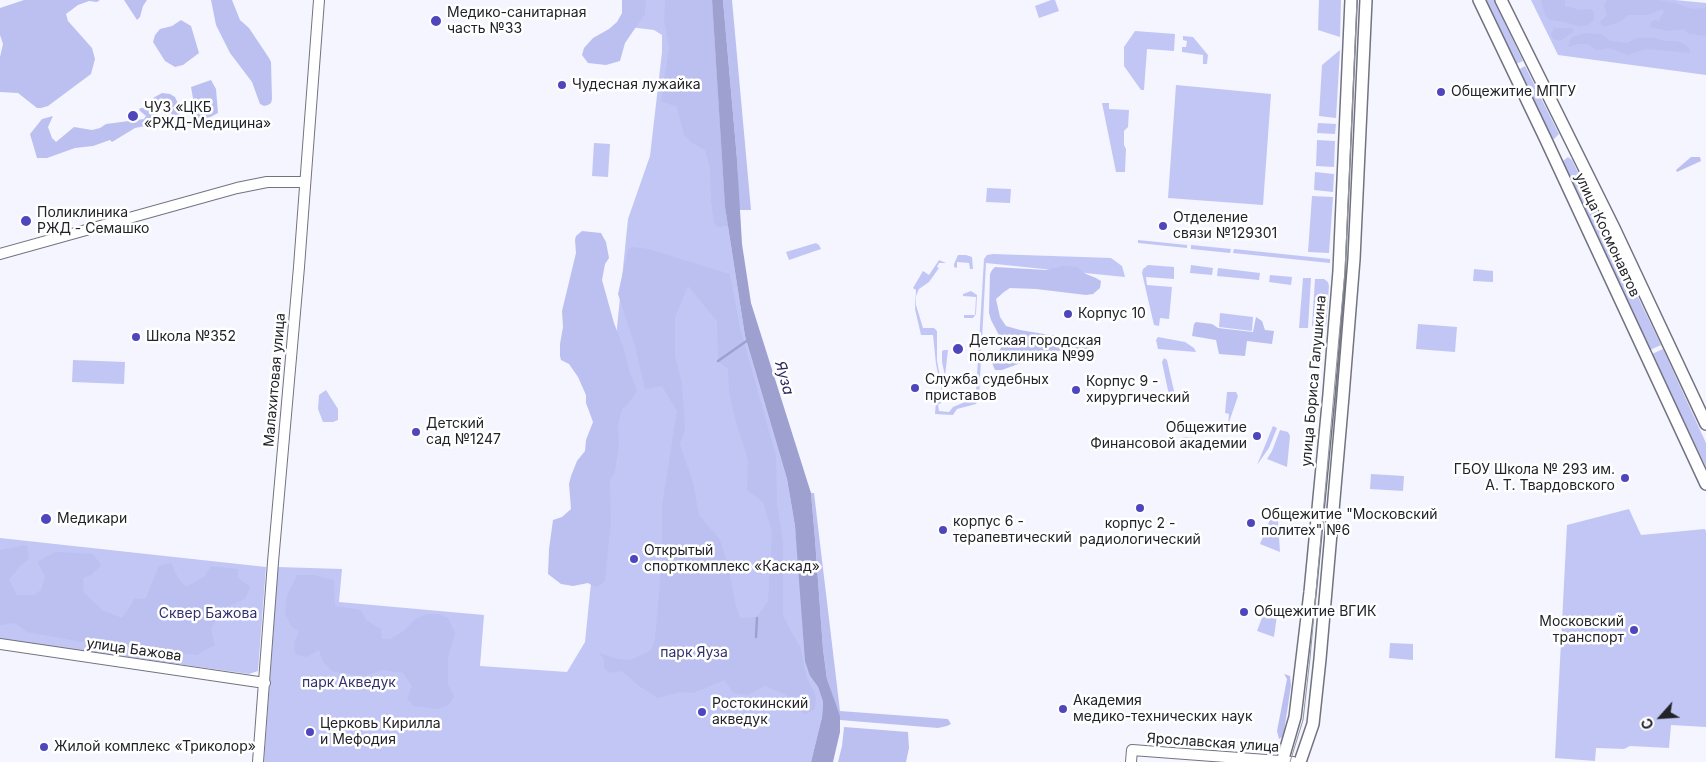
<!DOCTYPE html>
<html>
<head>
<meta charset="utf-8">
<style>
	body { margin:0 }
	#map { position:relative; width:1706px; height:762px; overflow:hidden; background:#f4f5ff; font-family:Inter,sans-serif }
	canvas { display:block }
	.north { position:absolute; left:1636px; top:692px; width:50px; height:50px; -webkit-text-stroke:4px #fff; paint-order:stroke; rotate:244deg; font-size:14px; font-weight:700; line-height:20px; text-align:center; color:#222329 }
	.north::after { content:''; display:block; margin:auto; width:18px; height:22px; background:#222329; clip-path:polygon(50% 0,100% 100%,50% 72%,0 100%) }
</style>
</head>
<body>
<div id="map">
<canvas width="1706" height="762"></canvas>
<div class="north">С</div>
</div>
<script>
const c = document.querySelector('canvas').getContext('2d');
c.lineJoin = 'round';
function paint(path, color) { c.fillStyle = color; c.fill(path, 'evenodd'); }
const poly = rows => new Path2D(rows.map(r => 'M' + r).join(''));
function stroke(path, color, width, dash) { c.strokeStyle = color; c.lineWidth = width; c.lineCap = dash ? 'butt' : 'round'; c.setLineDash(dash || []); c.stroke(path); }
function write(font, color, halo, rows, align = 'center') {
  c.font = font + ' Inter,sans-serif'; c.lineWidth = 5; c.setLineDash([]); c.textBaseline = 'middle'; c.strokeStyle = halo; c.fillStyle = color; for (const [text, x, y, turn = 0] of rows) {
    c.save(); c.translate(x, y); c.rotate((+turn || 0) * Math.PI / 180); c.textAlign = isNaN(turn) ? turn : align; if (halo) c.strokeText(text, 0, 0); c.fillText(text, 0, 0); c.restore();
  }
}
paint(poly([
	[631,0,712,0,725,207,745,336,787,479,795,526,810,676,818,687,823,702,822,717,811,762,264,762,278,567,342,569,339,602,484,615,480,666,567,672,585,642,628,219,650,156,662,52,662,35,654,30,629,27],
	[1051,0,1055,0,1059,11,1039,18,1035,6],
	[1319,0,1341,0,1340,37,1318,30],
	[1486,0,1494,0,1523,61,1516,64],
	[1531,0,1675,0,1706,3,1706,75,1558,55],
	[1135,31,1175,34,1174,51,1147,49,1144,90,1141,90,1124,66,1124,47],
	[1183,36,1193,37,1208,55,1207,64,1203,64,1203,55,1182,52,1182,47,1186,47,1187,41,1183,40],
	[1340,50,1336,118,1319,116,1322,65],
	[1525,66,1559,134,1554,139,1550,138,1518,70],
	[1176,85,1271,94,1263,205,1168,198],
	[1102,103,1109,103,1109,109,1129,110,1128,127,1124,131,1124,145,1126,149,1125,172,1116,172],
	[1318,123,1336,124,1335,134,1317,133],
	[1317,140,1335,141,1334,167,1316,166],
	[594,143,610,144,608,177,592,176],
	[1568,157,1572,160,1661,345,1650,350,1563,164,1563,161],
	[1315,172,1334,174,1333,192,1314,190],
	[987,188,1011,189,1010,203,986,202],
	[1312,196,1333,197,1329,253,1308,252],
	[1138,240,1187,245,1187,248,1138,243],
	[816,243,819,245,821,249,789,260,786,252],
	[1191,245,1231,249,1230,253,1191,249],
	[1234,249,1330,259,1330,263,1233,253],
	[993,254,1111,258,1122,266,1125,277,1085,273,1074,267,1053,270,986,263,979,398,976,404,957,409,953,415,935,414,936,401,943,397,936,364,933,335,921,335,915,309,916,290,913,288,923,271,929,275,939,260,946,263,939,263,937,267,939,268,929,282,919,289,916,296,916,305,923,328,934,328,937,331,937,361,944,397,943,401,938,405,939,411,949,412,953,407,970,400,976,392,984,259,987,255],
	[958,255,966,255,972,257,973,269,970,269,969,263,957,262,957,268,954,267,954,264],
	[1148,265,1174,267,1174,279,1146,277,1147,285,1172,287,1169,319,1160,318,1159,326,1154,325,1142,273,1143,269],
	[1191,265,1213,268,1212,275,1190,273],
	[1218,268,1260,273,1259,280,1217,276],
	[1474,269,1493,271,1493,282,1473,281],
	[1270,275,1292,277,1291,285,1269,282],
	[1303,278,1311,278,1308,328,1299,328],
	[1315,279,1324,279,1328,282,1329,286,1326,327,1312,326],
	[971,291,977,295,976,314,973,318,964,318,964,315,975,315,976,297,963,296,963,294],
	[1220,313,1253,317,1252,331,1219,327],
	[1418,324,1457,327,1455,352,1416,349],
	[1158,337,1185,342,1194,348,1196,352,1158,349,1156,340],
	[1663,349,1706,443,1706,467,1652,354],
	[944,350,948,350,945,376,942,362,942,351],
	[1164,358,1167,360,1176,400,1174,403,1170,400,1162,362],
	[73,360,125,362,124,384,72,382],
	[326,390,338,409,338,420,333,422,323,422,318,409,319,395],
	[1227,392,1236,392,1238,396,1228,425,1229,414,1225,413],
	[1273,426,1277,428,1269,448,1257,465],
	[1280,430,1288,432,1290,436,1287,467,1267,459,1272,451],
	[1183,437,1222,440,1218,442,1182,442,1181,439],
	[1371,474,1404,476,1403,491,1370,489],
	[1629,509,1641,535,1705,529,1706,532,1706,727,1671,725,1669,748,1630,746,1624,749,1596,748,1595,761,1555,758,1567,525],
	[1271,517,1278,520,1280,552,1260,544],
	[0,538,266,567,258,671,249,674,0,639],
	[1266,607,1274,610,1277,615,1274,637,1257,631],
	[1390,643,1413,644,1413,660,1389,658]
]), '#c2c6f5');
paint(poly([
	[24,0,100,0,97,2,89,1,78,5,66,14,68,21,92,48,95,59,91,74,48,106,41,108,37,108,18,93,0,92,0,57,3,44,0,35,0,8],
	[124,0,147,0,143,6,140,17,137,20],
	[211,0,232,0,240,20,249,28,269,58,271,62,272,99,271,103,268,105,264,106,260,104,252,82,230,53,216,25],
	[622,0,646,0,645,14,625,43,620,61,606,65,588,63,582,55,584,48,593,38,609,29,617,22,622,13],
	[665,0,712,0,725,207,728,226,719,227,716,226,714,223,711,201,710,168,705,150,692,143,684,135,677,107,661,101,669,47,664,20],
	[723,0,732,0,751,210,739,210,737,159],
	[1541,0,1565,0,1565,6,1580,10,1591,9,1594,12,1594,20,1588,25,1580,27,1565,22,1550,20,1545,14],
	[1607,0,1657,0,1676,3,1692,9,1706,8,1706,36,1689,34,1684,29,1668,31,1649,27,1652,21,1655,20,1659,21,1662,14,1665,12,1662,9,1648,15,1628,15,1618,23,1603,27,1600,22,1607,15,1604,5],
	[181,20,191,26,199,53,183,65,175,67,165,61,153,42,155,35,160,29,172,26],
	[1554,28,1573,28,1573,32,1560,41,1553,39,1551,35],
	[1585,33,1601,34,1611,41,1627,43,1637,38,1653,38,1665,41,1677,41,1684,44,1690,49,1690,53,1646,49,1627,55,1609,48,1597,50,1587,44,1579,44,1568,47,1570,40,1573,37],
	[211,80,216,89,218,113,203,121,197,121,191,87],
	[162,93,170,94,175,97,180,108,179,117,175,117,160,104,154,102,153,98],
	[141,108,149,108,153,110,166,123,157,127,145,126,135,128,112,142,110,140,93,146,75,148,47,158,37,158,30,134,42,119,53,116,48,127,52,138,56,142,74,127,92,130,100,128,106,124,144,119,146,116,140,111,139,109],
	[1691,157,1700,157,1701,161,1677,172,1676,170],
	[582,231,601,233,606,242,609,258,605,264,602,280,614,323,624,349,630,373,637,391,628,404,622,409,618,425,619,444,615,472,610,480,611,522,605,580,602,584,595,587,588,583,573,586,561,584,548,574,549,549,553,520,562,517,571,509,569,484,571,476,577,461,585,451,586,440,593,422,586,403,586,395,578,377,569,364,561,360,560,356,560,344,563,327,562,311,576,253,575,240,576,236],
	[633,247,648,249,730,274,740,328,776,456,777,503,783,542,783,616,800,647,807,678,816,696,815,709,806,714,798,711,786,695,765,686,748,695,733,693,725,680,693,693,680,692,658,698,639,686,622,671,610,673,604,668,604,659,599,653,619,659,630,660,650,651,655,639,662,559,662,505,677,411,662,386,645,389,635,346,618,294,628,249],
	[688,286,717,321,718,361,728,369,729,391,735,419,748,460,747,490,763,502,772,531,768,601,757,617,740,618,735,602,729,569,720,540,699,515,693,482,680,445,685,429,682,383,675,356,675,317],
	[1063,266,1077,267,1086,274,1096,278,1101,281,1100,288,1093,294,1086,295,1036,289,1010,288,1004,292,996,299,1000,317,1006,326,1020,330,1056,336,1087,343,1094,346,1093,349,1053,351,1002,370,995,370,992,363,993,359,1001,348,1002,341,991,320,989,313,990,274,992,270,995,267,1046,270],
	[1256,317,1262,321,1265,330,1274,331,1272,344,1247,341,1245,356,1219,354,1216,340,1192,336,1194,324,1196,322,1212,324,1218,328,1253,332],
	[811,493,814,493,840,711,948,719,951,724,947,726,938,728,840,720,827,679,823,649,815,539],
	[27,545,29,559,20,566,9,580,17,595,34,595,41,590,45,577,38,562,46,557,56,552,93,554,101,565,91,575,83,578,84,593,102,610,122,618,128,610,134,599,146,598,159,566,171,563,178,578,186,587,205,576,211,566,238,569,238,578,250,587,245,599,224,608,211,629,215,645,197,655,110,644,98,638,82,642,27,632,15,623,0,625,0,550],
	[297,575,314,575,334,580,335,606,361,610,366,620,381,629,382,639,390,639,402,632,417,618,426,614,438,614,448,618,455,633,448,657,448,684,454,696,449,705,437,709,414,706,407,699,412,686,403,673,383,670,365,676,333,672,323,662,319,650,307,657,297,655,294,650,295,640,299,631,292,627,285,614,287,596],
	[1284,674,1290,676,1291,685,1284,732,1282,737,1279,739,1277,731,1287,679],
	[844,727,908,732,909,748,906,762,838,762,842,746]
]), '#bcc0f0');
paint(poly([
	[712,0,723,0,737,159,742,244,751,303,811,493,815,539,823,649,827,679,840,716,840,732,833,762,811,762,822,717,823,702,818,687,810,676,805,661,795,526,787,479,745,336,725,207]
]), '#9ea1d0');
stroke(poly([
	[718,361,748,340],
	[756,637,757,618]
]), '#9ea1d0', 2.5);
const tertiary = poly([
	[0,254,237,188,267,182,305,182],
	[0,644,265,683],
	[258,762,273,562,299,267,319,0],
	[1131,762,1132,750,1293,762]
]);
const secondary = poly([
	[1479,0,1546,140,1706,484],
	[1501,0,1614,228,1706,424],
	[1282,762,1295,717,1310,592,1329,394,1339,271,1351,0],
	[1300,762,1313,724,1320,659,1343,396,1354,259,1366,0]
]);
stroke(tertiary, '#727381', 12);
stroke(secondary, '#727381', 14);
stroke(tertiary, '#fff', 10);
stroke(secondary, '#fff', 11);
stroke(poly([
	[1290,762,1303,720,1310,658,1345,271,1357,0]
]), '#95969e', 1);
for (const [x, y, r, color] of [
	[436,21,6,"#4f45bc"],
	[562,85,5,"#4f45bc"],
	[1441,92,5,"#4f45bc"],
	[133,116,6,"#4f45bc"],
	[26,221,6,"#4f45bc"],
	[1163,226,5,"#4f45bc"],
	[1068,314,5,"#4f45bc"],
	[136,337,5,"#4f45bc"],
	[958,349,6,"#4f45bc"],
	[915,388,5,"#4f45bc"],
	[1076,390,5,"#4f45bc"],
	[416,432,5,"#4f45bc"],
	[1257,436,5,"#4f45bc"],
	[1625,478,5,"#4f45bc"],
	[1140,508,5,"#4f45bc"],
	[46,519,6,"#4f45bc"],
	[1251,523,5,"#4f45bc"],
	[943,530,5,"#4f45bc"],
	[634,559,5,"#4f45bc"],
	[1244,612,5,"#4f45bc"],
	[1634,630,5,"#4f45bc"],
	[1063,709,5,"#4f45bc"],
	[702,712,5,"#4f45bc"],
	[310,732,5,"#4f45bc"],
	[44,747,5,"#4f45bc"]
]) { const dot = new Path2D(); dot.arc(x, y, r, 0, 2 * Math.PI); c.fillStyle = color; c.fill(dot); stroke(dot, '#fff', 2); }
write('14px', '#222329', '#fff', [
	["Медико-санитарная",447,13],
	["часть №33",447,29],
	["Чудесная лужайка",572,85],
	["Общежитие МПГУ",1451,92],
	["ЧУЗ «ЦКБ",144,108],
	["«РЖД-Медицина»",144,124],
	["Поликлиника",37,213],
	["РЖД - Семашко",37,229],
	["Отделение",1173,218],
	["связи №129301",1173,234],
	["Корпус 10",1078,314],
	["Школа №352",146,337],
	["Детская городская",969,341],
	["поликлиника №99",969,357],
	["Служба судебных",925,380],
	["приставов",925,396],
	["Корпус 9 -",1086,382],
	["хирургический",1086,398],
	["Детский",426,424],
	["сад №1247",426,440],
	["Общежитие",1247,428,"right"],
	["Финансовой академии",1247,444,"right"],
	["ГБОУ Школа № 293 им.",1615,470,"right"],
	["А. Т. Твардовского",1615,486,"right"],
	["Общежитие \"Московский",1261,515],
	["политех\" №6",1261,531],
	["Медикари",57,519],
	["корпус 6 -",953,522],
	["терапевтический",953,538],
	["корпус 2 -",1140,524,"center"],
	["радиологический",1140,540,"center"],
	["Открытый",644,551],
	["спорткомплекс «Каскад»",644,567],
	["Общежитие ВГИК",1254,612],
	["Московский",1624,622,"right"],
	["транспорт",1624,638,"right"],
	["Академия",1073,701],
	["медико-технических наук",1073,717],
	["Ростокинский",712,704],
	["акведук",712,720],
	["Церковь Кирилла",320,724],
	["и Мефодия",320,740],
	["Жилой комплекс «Триколор»",54,747]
], 'left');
write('14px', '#222329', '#fff', [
	["улица Космонавтов",1607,235,65],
	["Малахитовая улица",275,380,-85],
	["улица Бориса Галушкина",1314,381,-85],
	["улица Бажова",134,650,8],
	["Ярославская улица",1213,743,4]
]);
write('14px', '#32316b', '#fff', [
	["Сквер Бажова",208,614],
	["парк Яуза",694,653],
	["парк Акведук",349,683]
]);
write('italic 15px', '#2a2760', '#fff', [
	["Яуза",784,378,74]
]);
</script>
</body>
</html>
